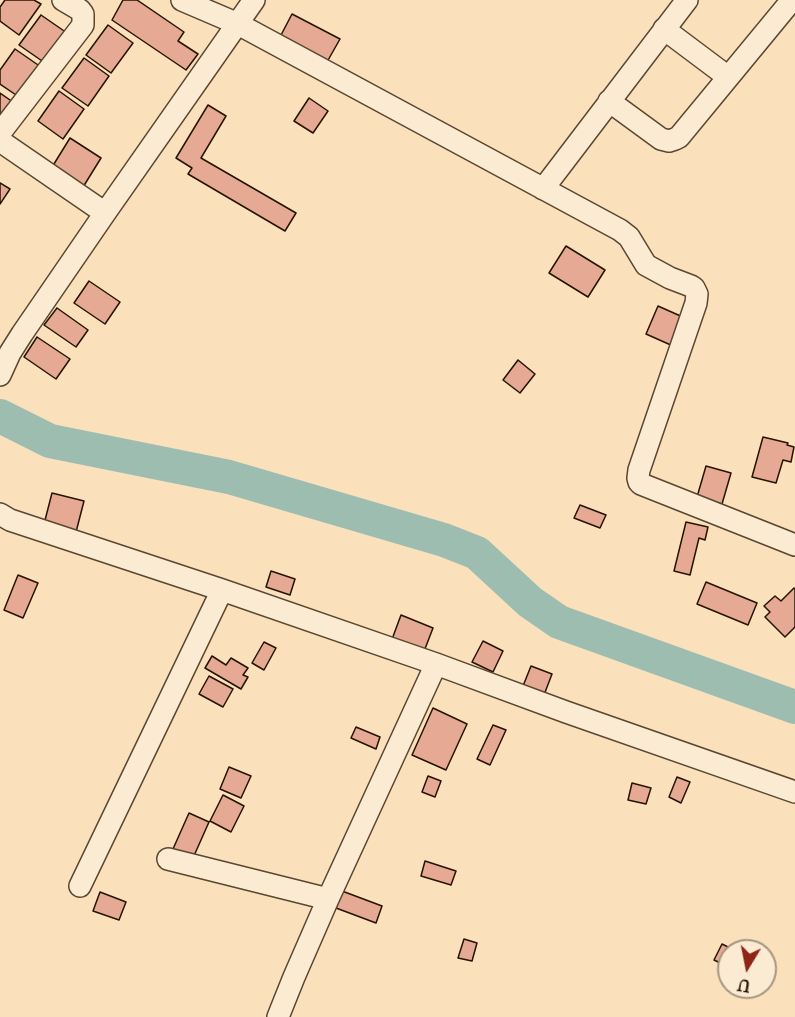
<!DOCTYPE html>
<html>
<head>
<meta charset="utf-8">
<style>
	body { margin:0 }
	#map { position:relative; width:795px; height:1017px; overflow:hidden; background:#fae0bb; font-family:"IM FELL Great Primer",serif }
	canvas { display:block }
	.north { position:absolute; left:717px; top:939px; width:60px; height:60px; box-sizing:border-box; background:#fcebd3; border:2px solid #a69580; border-radius:50%; rotate:190deg; font-size:16px; font-weight:700; line-height:24px; text-align:center; color:#251403 }
	.north::after { content:''; display:block; margin:auto; width:21px; height:27px; background:#8f2418; clip-path:polygon(50% 0,100% 100%,50% 72%,0 100%) }
</style>
</head>
<body>
<div id="map">
<canvas width="795" height="1017"></canvas>
<div class="north">U</div>
</div>
<script>
const c = document.querySelector('canvas').getContext('2d');
c.lineJoin = 'round';
const poly = rows => new Path2D(rows.map(r => 'M' + r).join(''));
function stroke(path, color, width, dash) { c.strokeStyle = color; c.lineWidth = width; c.lineCap = dash ? 'butt' : 'round'; c.setLineDash(dash || []); c.stroke(path); }
function paint(path, color) { c.fillStyle = color; c.fill(path, 'evenodd'); }
stroke(poly([
	[0,416,50,441,229,477,444,540,477,553,530,602,559,622,795,707]
]), '#9ebdb1', 34);
const building = poly([
	[5,0,34,0,41,4,19,35,0,21,0,7,5,0],
	[123,0,137,0,184,32,178,41,198,54,186,70,112,20,123,0],
	[292,14,340,39,327,62,280,37,292,14],
	[41,15,67,33,45,63,19,45,41,15],
	[108,25,133,43,111,73,86,55,108,25],
	[15,49,41,67,19,97,0,84,0,70,15,49],
	[84,58,109,76,88,106,62,88,84,58],
	[59,91,84,109,63,139,38,121,59,91],
	[0,93,13,102,0,120,0,93],
	[309,98,328,111,313,133,294,121,309,98],
	[208,105,226,116,201,158,296,213,285,231,188,174,192,168,176,158,208,105],
	[70,138,101,158,80,192,49,172,70,138],
	[0,183,10,189,0,204,0,183],
	[566,246,605,270,588,297,549,273,566,246],
	[89,281,120,302,105,324,74,303,89,281],
	[658,306,685,318,673,346,646,334,658,306],
	[57,308,88,330,76,347,44,325,57,308],
	[37,337,70,359,56,379,24,357,37,337],
	[518,360,535,374,520,393,503,380,518,360],
	[763,437,788,443,787,445,794,447,791,462,783,460,776,483,752,477,763,437],
	[706,466,731,473,722,504,697,497,706,466],
	[52,493,84,501,75,536,43,528,52,493],
	[580,505,606,515,600,528,574,518,580,505],
	[686,522,708,527,705,540,699,538,690,575,674,571,686,522],
	[271,571,295,579,290,595,266,587,271,571],
	[18,575,38,583,23,618,4,610,18,575],
	[706,582,757,603,748,625,697,604,706,582],
	[794,588,795,589,795,627,785,637,765,617,770,612,764,606,775,596,781,601,794,588],
	[401,615,433,628,423,654,391,642,401,615],
	[483,641,503,651,493,672,472,662,483,641],
	[264,642,276,648,264,670,252,663,264,642],
	[212,656,226,665,231,658,248,668,243,675,248,677,241,689,205,668,212,656],
	[531,666,552,674,544,695,523,686,531,666],
	[209,676,233,689,223,707,199,694,209,676],
	[433,708,467,724,446,770,412,755,433,708],
	[493,725,506,730,490,765,477,759,493,725],
	[356,727,380,737,376,749,351,738,356,727],
	[229,767,251,776,241,798,220,789,229,767],
	[428,776,441,781,435,797,422,792,428,776],
	[677,777,690,782,681,803,669,797,677,777],
	[632,783,651,788,646,804,628,800,632,783],
	[223,795,244,806,231,832,210,821,223,795],
	[189,813,209,822,193,858,173,849,189,813],
	[425,861,456,871,451,885,421,876,425,861],
	[342,891,382,906,376,923,336,908,342,891],
	[100,892,126,902,119,920,93,911,100,892],
	[464,939,477,943,472,961,458,958,464,939],
	[722,944,736,951,729,951,729,967,714,960,722,944]
]);
paint(building, '#e6a994');
stroke(building, '#251403', 1.5);
const minor = poly([
	[182,0,238,24,620,230,629,237,646,265,670,278,691,286,694,288,697,294,696,303,639,470,638,478,639,482,641,484,795,545],
	[664,29,728,77],
	[609,101,661,139,669,141,675,139,679,137,792,0],
	[0,133,83,25,83,14,80,10,63,0],
	[0,141,105,213],
	[543,189,687,0],
	[0,375,10,353,22,334,105,213,254,0],
	[0,514,10,520,222,590,436,664,566,712,795,792],
	[168,859,328,899],
	[80,886,222,590],
	[278,1017,294,977,328,899,436,664]
]);
stroke(minor, '#5a4731', 24);
stroke(minor, '#fcebd3', 21);
</script>
</body>
</html>
